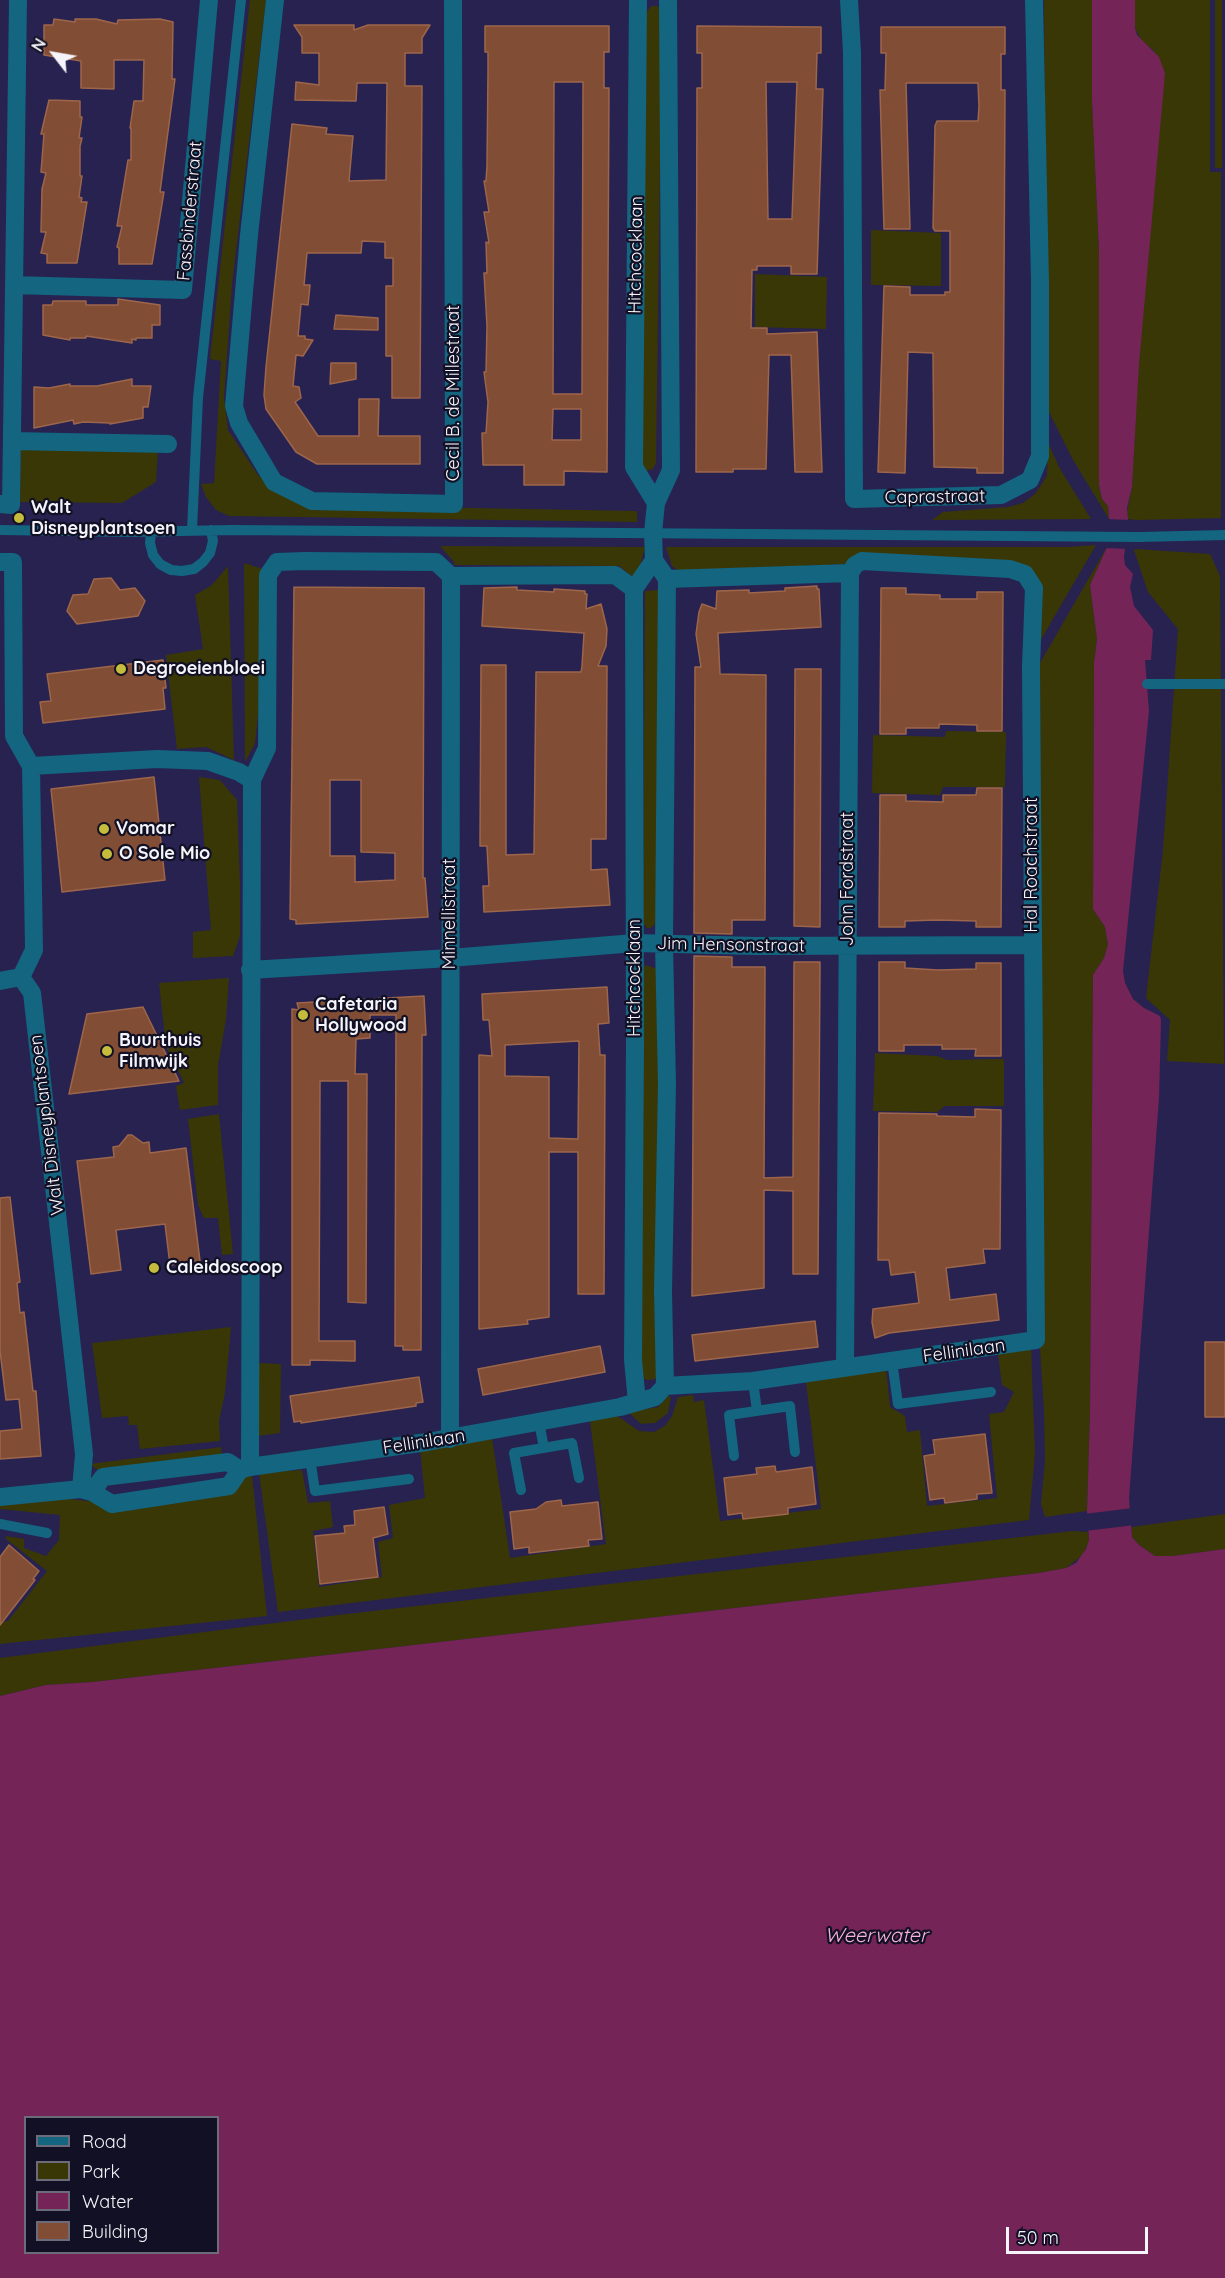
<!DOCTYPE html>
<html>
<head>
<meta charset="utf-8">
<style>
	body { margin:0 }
	#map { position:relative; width:1225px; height:2278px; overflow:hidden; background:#272250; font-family:Quicksand,sans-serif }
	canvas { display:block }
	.legend { position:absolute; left:24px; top:2116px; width:195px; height:138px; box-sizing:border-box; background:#111024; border:2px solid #6c6b7a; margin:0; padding:8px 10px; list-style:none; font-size:18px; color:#f4f4fa }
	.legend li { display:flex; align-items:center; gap:12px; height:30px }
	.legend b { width:30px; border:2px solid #6c6b7a }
	.north { position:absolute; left:24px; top:24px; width:60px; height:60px; -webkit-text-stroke:4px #111024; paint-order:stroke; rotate:301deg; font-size:16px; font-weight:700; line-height:24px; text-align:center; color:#f4f4fa }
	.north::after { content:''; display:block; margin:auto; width:21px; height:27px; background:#f4f4fa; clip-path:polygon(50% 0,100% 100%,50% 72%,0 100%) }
	.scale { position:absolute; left:1006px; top:2227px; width:142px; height:27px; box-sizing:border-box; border:3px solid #f4f4fa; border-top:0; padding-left:8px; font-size:18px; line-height:21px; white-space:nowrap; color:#f4f4fa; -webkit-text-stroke:4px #111024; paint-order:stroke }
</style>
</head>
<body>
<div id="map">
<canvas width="1225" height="2278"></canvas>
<ul class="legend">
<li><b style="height:8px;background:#136580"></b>Road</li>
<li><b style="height:16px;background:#3a3706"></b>Park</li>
<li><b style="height:16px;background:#752458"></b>Water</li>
<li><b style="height:16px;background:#814d34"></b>Building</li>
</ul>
<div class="north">N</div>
<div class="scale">50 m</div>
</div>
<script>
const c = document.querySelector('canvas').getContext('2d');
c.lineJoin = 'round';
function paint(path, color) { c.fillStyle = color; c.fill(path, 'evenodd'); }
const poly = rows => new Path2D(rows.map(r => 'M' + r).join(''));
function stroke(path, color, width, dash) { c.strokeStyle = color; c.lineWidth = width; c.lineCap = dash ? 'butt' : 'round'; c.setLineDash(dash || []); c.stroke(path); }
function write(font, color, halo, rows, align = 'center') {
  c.font = font + ' Quicksand,sans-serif'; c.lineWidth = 4.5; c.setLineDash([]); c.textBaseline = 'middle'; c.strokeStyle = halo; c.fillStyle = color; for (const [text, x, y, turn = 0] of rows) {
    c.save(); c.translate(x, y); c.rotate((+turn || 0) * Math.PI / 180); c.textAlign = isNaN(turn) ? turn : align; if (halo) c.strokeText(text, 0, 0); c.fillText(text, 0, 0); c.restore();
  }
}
paint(poly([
	[250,0,266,0,232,284,224,398,228,430,258,475,272,488,302,505,637,511,637,522,229,516,216,510,206,497,201,484,214,483,221,361,210,359],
	[1044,0,1092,0,1092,101,1099,251,1099,485,1102,499,1108,506,1109,519,1073,460,1047,408],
	[1135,0,1210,0,1210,172,1221,172,1221,518,1137,520,1128,519,1127,512,1132,487,1154,51,1141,40,1135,28],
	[1215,0,1222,0,1222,168,1215,168],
	[651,6,657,6,662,10,656,463,653,469,645,471,640,466,646,13],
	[871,230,941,233,941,286,871,285],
	[755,274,827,277,826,329,755,327],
	[1048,442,1059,467,1091,519,932,520,943,512,1008,507,1023,503,1035,494,1047,476],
	[21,448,158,451,156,482,122,503,20,502],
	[1096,545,1039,643,1034,573,850,564,678,571,672,566,666,547,1069,547],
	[1108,545,1090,585,1097,639,1094,663,1093,909,1105,927,1108,945,1104,958,1093,975,1090,1413,1087,1511,1045,1517,1041,1504,1045,1461,1044,1410,1040,1349,1043,1333,1040,663],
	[440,546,645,547,640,566,633,577,619,566,454,565,454,562],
	[1136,549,1210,554,1220,576,1224,1064,1167,1061,1170,1020,1146,998,1163,850,1178,629,1148,592,1134,550],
	[244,563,263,569,259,706,255,743,245,762],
	[228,566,234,760,206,747,177,749,166,655,203,649,195,595,212,585],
	[658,590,659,920,651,928,647,928,643,923,645,591],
	[946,731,1006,732,1005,787,943,787,940,795,872,793,873,735,945,737],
	[199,777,220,780,237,800,240,885,240,936,233,956,193,958,193,932,211,930],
	[645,965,658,969,658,1375,655,1379,649,1380,644,1379,641,1363,643,969],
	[229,978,226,1019,218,1066,218,1105,180,1110,176,1086,184,1083,166,1046,159,983],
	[875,1053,937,1056,947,1060,1004,1059,1004,1106,945,1106,937,1112,873,1111],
	[219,1114,233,1254,222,1255,218,1218,204,1218,198,1205,188,1119],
	[231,1327,225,1393,219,1421,220,1441,140,1449,137,1425,129,1425,128,1416,102,1418,92,1343],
	[1031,1348,1035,1454,1029,1520,278,1612,259,1473,302,1470,308,1503,330,1501,333,1527,313,1531,319,1587,382,1577,378,1542,393,1538,389,1505,425,1498,420,1449,492,1438,510,1558,606,1544,590,1421,616,1415,639,1431,654,1432,665,1426,672,1416,678,1397,693,1395,694,1402,704,1400,720,1521,821,1509,806,1382,886,1368,890,1407,905,1416,907,1432,920,1430,927,1506,997,1498,989,1414,1004,1412,1014,1392,1002,1385,998,1354],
	[258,1363,281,1364,280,1433,258,1436],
	[668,1396,671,1397,668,1413,655,1423,641,1424,628,1412,658,1407],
	[221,1447,222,1456,99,1471,90,1464],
	[252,1475,267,1616,0,1644,0,1622,8,1621,47,1571,6,1539,6,1536,24,1539,24,1548,46,1556,59,1540,60,1515,0,1509,0,1501,48,1497,89,1501],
	[1225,1514,1225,1549,1173,1556,1155,1556,1139,1545,1132,1537,1132,1527],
	[1073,1531,1088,1532,1089,1540,1083,1555,1066,1568,1039,1573,93,1682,46,1685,0,1696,0,1658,338,1615]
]), '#3a3706');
paint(poly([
	[1092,0,1135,0,1135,28,1137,35,1159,57,1165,73,1139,364,1132,487,1127,508,1128,519,1124,557,1125,565,1133,574,1130,587,1134,606,1153,630,1151,660,1145,660,1149,711,1123,971,1125,983,1133,999,1144,1008,1160,1016,1161,1020,1159,1098,1129,1498,1132,1537,1139,1545,1155,1556,1173,1556,1225,1549,1225,2278,0,2278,0,1696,46,1685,93,1682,1039,1573,1066,1568,1076,1563,1086,1549,1089,1540,1087,1511,1090,1413,1093,975,1104,958,1108,945,1105,927,1093,909,1094,663,1097,639,1090,585,1108,545,1109,519,1108,506,1102,499,1099,485,1099,251,1092,101],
	[26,2118,218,2118,218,2252,26,2252]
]), '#752458');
paint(poly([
	[1106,519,1131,520,1128,549,1104,548],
	[1133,1508,1135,1525,1085,1531,1084,1514]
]), '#272250');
const building = poly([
	[54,19,75,22,75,19,96,19,117,24,118,20,160,19,173,22,172,79,175,79,160,192,164,192,152,264,119,264,119,248,117,247,122,226,117,226,128,160,131,160,131,128,130,128,134,101,143,101,144,60,114,60,114,89,81,88,81,61,44,55,44,25,53,25,54,19],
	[294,25,354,25,354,30,368,25,430,25,422,38,422,53,405,53,405,86,422,86,420,398,392,398,392,356,386,356,386,286,393,286,393,258,385,258,385,242,362,241,361,253,307,253,304,285,310,285,308,305,301,304,298,336,305,336,305,339,313,340,303,356,296,355,293,386,299,387,301,398,295,402,318,436,359,436,359,399,379,399,378,436,420,436,420,464,317,464,296,452,266,409,264,395,266,367,292,124,327,128,326,134,353,136,349,181,386,180,387,83,357,83,356,101,295,100,296,82,319,85,319,53,302,53,302,37,294,25],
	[485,26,609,26,609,52,604,52,604,88,609,88,607,472,564,471,564,485,524,485,524,465,483,465,482,433,486,433,488,402,484,372,486,372,487,326,484,273,487,273,486,242,489,243,484,212,489,212,484,181,486,181,487,166,488,72,488,52,485,52,485,26],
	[554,82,583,82,582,394,553,394,554,82],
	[553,409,581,409,581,440,552,440,553,409],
	[697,26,821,27,821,53,817,53,816,89,823,89,817,274,791,274,791,266,757,266,757,270,752,270,751,328,767,328,767,334,817,332,822,472,795,472,791,355,769,355,766,469,733,469,733,472,696,472,697,88,702,88,702,53,697,53,697,26],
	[766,82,797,82,792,219,768,219,766,82],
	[881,27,1005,27,1005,54,1001,54,1001,90,1005,90,1003,473,977,473,977,468,934,467,933,353,908,352,905,473,878,472,884,286,910,287,910,295,945,295,945,292,950,292,950,231,935,231,933,228,935,126,937,121,978,121,979,106,978,83,906,83,910,229,884,229,880,90,885,90,886,53,881,53,881,27],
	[49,100,80,101,80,117,82,117,79,138,82,138,80,146,80,176,82,176,79,197,82,198,81,202,87,202,77,263,47,263,47,254,41,253,46,232,41,232,42,189,46,173,41,172,44,134,41,134,49,100],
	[118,299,160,305,160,325,152,325,152,338,136,338,136,340,132,339,132,343,86,336,86,338,70,338,70,340,43,335,43,305,52,305,53,301,86,301,86,305,118,305,118,299],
	[336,315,378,318,378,330,334,329,336,315],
	[331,363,356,363,356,379,330,384,331,363],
	[132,379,132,386,151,386,148,407,143,407,143,418,110,424,110,423,83,422,74,424,73,420,34,428,34,387,49,388,70,384,70,386,97,386,132,379],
	[111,578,120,590,135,588,145,601,138,616,77,624,67,611,73,595,88,594,94,579,111,578],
	[817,586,817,589,819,589,821,627,718,633,720,674,766,675,765,920,732,920,732,934,694,933,695,667,701,667,696,634,699,612,702,604,716,609,717,591,749,590,749,593,785,591,785,588,817,586],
	[294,587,424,588,423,878,425,878,428,917,296,924,296,920,290,919,294,587],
	[330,780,361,780,361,852,395,853,395,880,355,882,355,856,330,856,330,780],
	[517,587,517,590,554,592,554,589,585,591,585,594,587,594,586,609,601,604,607,629,606,646,598,666,607,666,606,839,591,839,591,870,607,869,610,905,484,912,483,886,489,886,487,846,480,846,481,665,506,665,506,855,534,854,536,672,581,672,582,666,584,633,482,626,484,588,517,587],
	[881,588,906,588,906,594,940,595,940,599,977,599,977,592,1003,592,1002,731,977,731,977,725,939,724,939,728,906,728,906,734,880,734,881,588],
	[163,660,166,688,163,688,165,709,43,723,40,702,51,701,47,674,163,660],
	[795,669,821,669,820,927,794,926,795,669],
	[154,777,165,880,62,892,51,789,154,777],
	[977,788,1002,788,1001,927,976,927,976,921,938,920,905,921,905,927,879,927,880,795,906,795,906,801,943,802,943,795,976,795,977,788],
	[694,956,732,957,732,967,765,967,764,1178,793,1177,794,962,820,962,818,1274,793,1274,793,1191,764,1190,764,1288,692,1296,694,956],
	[879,962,905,962,905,968,938,970,976,969,976,963,1001,963,1001,1056,975,1056,976,1049,942,1049,942,1045,904,1045,904,1051,879,1051,879,962],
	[607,987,609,1023,598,1024,600,1055,605,1055,604,1294,578,1294,578,1152,549,1152,549,1317,527,1320,528,1324,479,1329,479,1055,492,1056,489,1020,483,1020,482,994,607,987],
	[579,1041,578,1139,549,1138,549,1077,505,1076,505,1045,579,1041],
	[424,996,426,1035,422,1035,421,1350,403,1350,403,1346,395,1346,396,1015,370,1015,370,1038,356,1039,355,1074,367,1074,366,1303,348,1302,348,1081,320,1081,319,1341,355,1341,355,1361,310,1360,310,1365,292,1365,292,1009,299,1010,297,1003,424,996],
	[143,1007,179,1081,69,1094,87,1014,143,1007],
	[975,1109,1001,1110,1000,1249,983,1249,985,1263,946,1268,950,1300,996,1294,999,1320,889,1333,875,1338,872,1322,873,1309,919,1303,915,1272,891,1275,889,1260,878,1260,879,1113,937,1114,937,1116,975,1117,975,1109],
	[128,1135,132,1135,143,1143,149,1142,150,1153,186,1148,200,1261,170,1265,165,1224,116,1230,121,1270,91,1274,77,1161,114,1157,113,1147,119,1146,128,1135],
	[10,1197,20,1282,17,1283,20,1313,24,1312,33,1391,36,1391,41,1456,0,1459,0,1431,22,1429,19,1399,6,1400,0,1351,0,1198,10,1197],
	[815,1321,818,1347,695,1361,692,1335,815,1321],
	[1205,1342,1225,1342,1225,1417,1205,1417,1205,1342],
	[600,1346,605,1372,483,1395,478,1369,600,1346],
	[419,1377,423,1402,416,1403,416,1406,301,1423,301,1421,294,1422,290,1396,419,1377],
	[985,1434,992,1493,977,1494,977,1499,945,1503,944,1498,930,1500,924,1456,935,1454,933,1440,985,1434],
	[775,1466,776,1472,812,1467,816,1504,788,1508,788,1514,743,1519,742,1513,728,1515,724,1478,757,1474,756,1468,775,1466],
	[561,1500,562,1506,598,1502,602,1539,588,1540,589,1546,529,1553,529,1547,514,1549,510,1512,536,1509,546,1502,561,1500],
	[384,1507,388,1534,373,1538,378,1577,320,1584,315,1536,345,1533,344,1526,355,1525,354,1511,384,1507],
	[9,1545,39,1571,33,1579,35,1580,0,1625,0,1557,9,1545]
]);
paint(building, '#814d34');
stroke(building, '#9d664c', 1.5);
stroke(poly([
	[0,530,131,532,232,530,1139,537,1225,535],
	[192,530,198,398,241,0],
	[151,532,150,543,153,555,160,564,171,570,182,571,194,569,203,562,210,553,213,541,211,530],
	[1147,684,1225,684],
	[892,1361,898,1404,991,1392],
	[753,1381,757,1411],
	[539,1422,544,1448],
	[734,1456,729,1415,790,1406,795,1452],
	[310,1458,315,1491,409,1479],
	[521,1490,514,1453,572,1443,579,1478],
	[0,1524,47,1533]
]), '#136580', 10);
stroke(poly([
	[275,0,249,235,234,406,239,423,274,482,312,501,454,504,453,0],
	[638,0,634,467,656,503],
	[849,0,852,52,854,499,1001,495,1030,480,1040,456,1040,283,1034,0],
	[14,285,183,290,209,0],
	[12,441,168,444],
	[0,504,11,505,18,0],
	[0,562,13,562,14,736,31,766,34,950,21,977,32,993,52,1169,84,1454,81,1489],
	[667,579,850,573,845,1367],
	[31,766,157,759,208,761,239,772,252,780],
	[250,970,450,958,635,943,756,946,1033,945],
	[0,981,21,977],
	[665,1386,663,1291,667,1084,664,944,667,579,654,560,653,533,656,503,671,470,668,0],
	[637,1402,633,1360,635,1042,634,589,654,560],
	[450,1439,451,576,615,575,634,589],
	[250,1467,252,780,267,748,268,575,277,562,304,561,436,562,451,576],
	[92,1492,103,1477,228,1462,240,1470],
	[0,1497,81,1489,92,1492,112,1504,229,1486,240,1470,250,1467,427,1442,620,1407,655,1397,665,1386,753,1381,1036,1340,1031,666,1034,588,1025,574,1010,569,862,561,855,565,850,573]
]), '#136580', 18);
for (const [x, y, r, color] of [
	[19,518,6,"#c5bc3d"],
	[121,669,6,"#c5bc3d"],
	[104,829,6,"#c5bc3d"],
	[107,854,6,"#c5bc3d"],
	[303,1015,6,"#c5bc3d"],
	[107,1051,6,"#c5bc3d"],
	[154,1268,6,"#c5bc3d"]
]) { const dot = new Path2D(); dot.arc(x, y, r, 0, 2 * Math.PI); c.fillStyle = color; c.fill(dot); stroke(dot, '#111024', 2); }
write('18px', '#f4f4fa', '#111024', [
	["Fassbinderstraat",190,211,-85],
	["Hitchcocklaan",636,255,-89],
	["Cecil B. de Millestraat",454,393,-90],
	["Caprastraat",935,497,-1],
	["Hal Roachstraat",1032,865,-90],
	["John Fordstraat",848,879,-90],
	["Minnellistraat",450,914,-90],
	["Jim Hensonstraat",731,945,1],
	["Hitchcocklaan",635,978,-90],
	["Walt Disneyplantsoen",47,1125,-97],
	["Fellinilaan",964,1351,-8],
	["Fellinilaan",424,1442,-9]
]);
write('bold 18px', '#f4f4fa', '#111024', [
	["Walt",31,508],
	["Disneyplantsoen",31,529],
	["Degroeienbloei",133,669],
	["Vomar",116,829],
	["O Sole Mio",119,854],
	["Cafetaria",315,1005],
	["Hollywood",315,1026],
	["Buurthuis",119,1041],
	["Filmwijk",119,1062],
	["Caleidoscoop",166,1268]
], 'left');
write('italic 20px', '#f7b1d7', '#111024', [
	["Weerwater",876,1936]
]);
</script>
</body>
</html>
